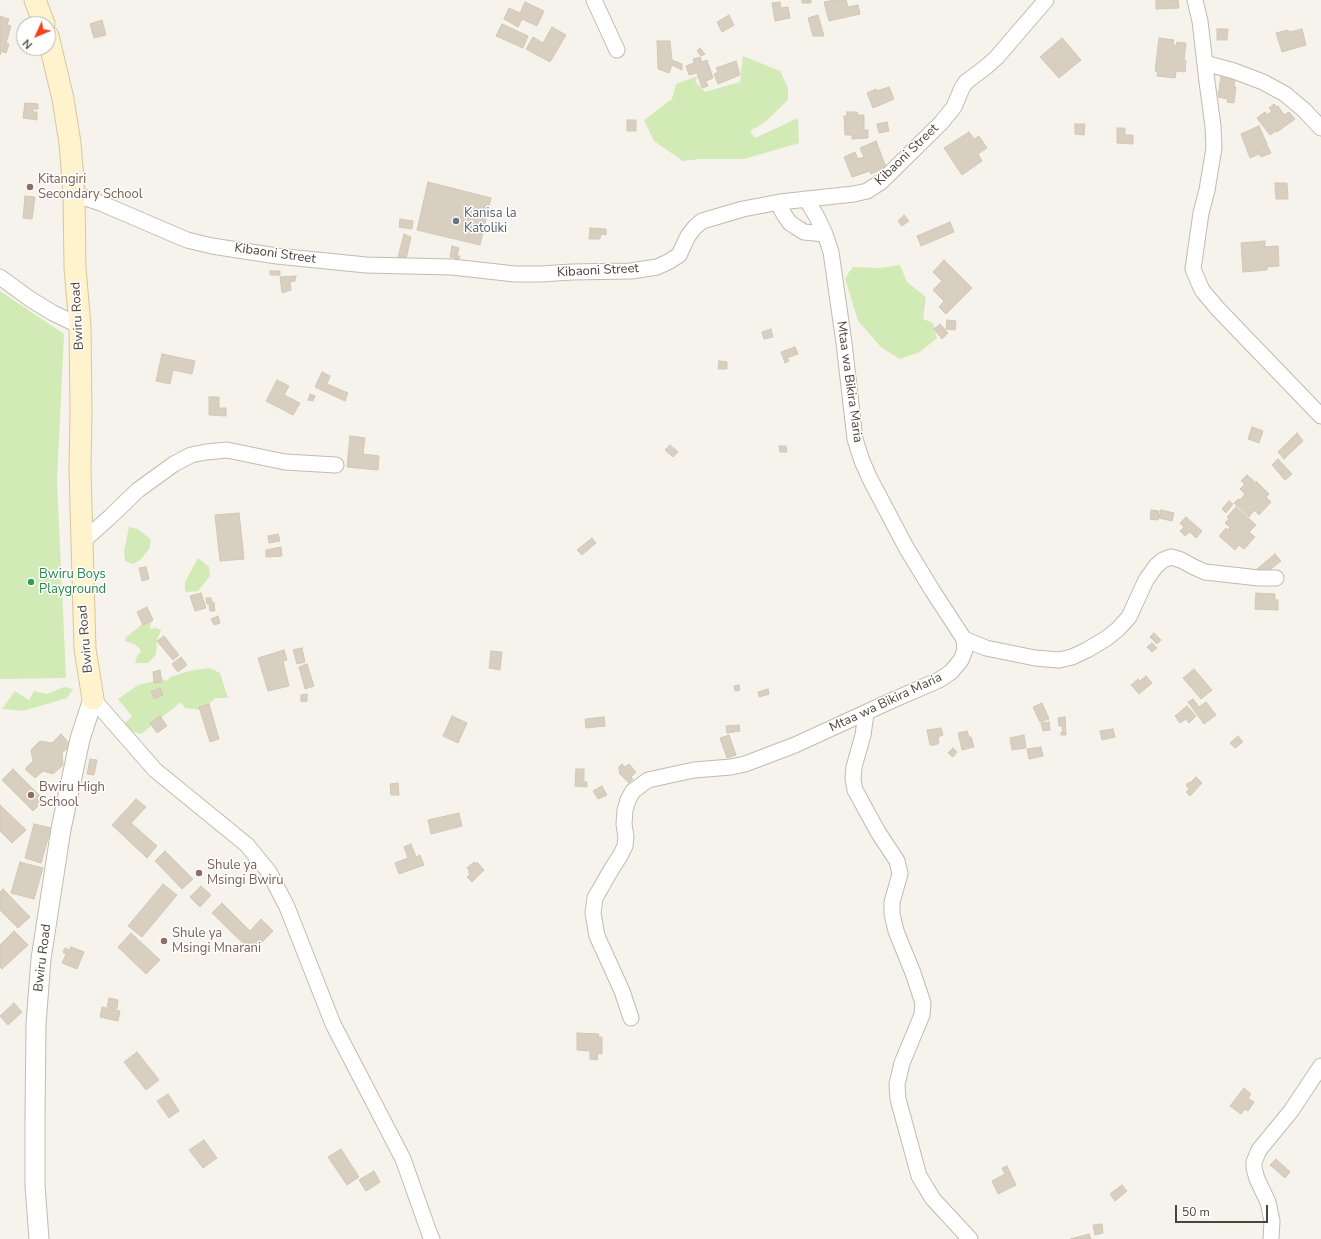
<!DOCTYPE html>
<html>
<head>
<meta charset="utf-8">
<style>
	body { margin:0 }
	#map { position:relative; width:1321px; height:1239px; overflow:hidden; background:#f6f3ec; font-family:"Nunito Sans",sans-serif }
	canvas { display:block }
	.north { position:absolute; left:16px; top:16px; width:40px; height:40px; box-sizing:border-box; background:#fff; border:1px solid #b7b4b0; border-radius:50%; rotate:226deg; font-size:11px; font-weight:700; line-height:16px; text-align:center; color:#4b4439 }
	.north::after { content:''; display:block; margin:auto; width:14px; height:18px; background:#fc3f1d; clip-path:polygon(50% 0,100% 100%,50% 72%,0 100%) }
	.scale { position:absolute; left:1175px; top:1205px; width:93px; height:18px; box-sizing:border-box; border:2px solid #4b4439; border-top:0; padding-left:5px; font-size:12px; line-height:14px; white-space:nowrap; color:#4b4439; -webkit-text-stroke:3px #fff; paint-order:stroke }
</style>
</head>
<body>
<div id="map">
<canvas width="1321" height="1239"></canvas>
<div class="north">N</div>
<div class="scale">50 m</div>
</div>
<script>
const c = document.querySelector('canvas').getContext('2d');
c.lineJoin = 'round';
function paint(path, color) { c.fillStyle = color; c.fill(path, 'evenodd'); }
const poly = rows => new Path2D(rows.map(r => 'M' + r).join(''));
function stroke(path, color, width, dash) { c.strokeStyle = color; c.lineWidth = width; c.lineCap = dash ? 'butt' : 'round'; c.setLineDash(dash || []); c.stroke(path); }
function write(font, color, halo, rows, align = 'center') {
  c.font = font + ' "Nunito Sans",sans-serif'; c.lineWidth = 3; c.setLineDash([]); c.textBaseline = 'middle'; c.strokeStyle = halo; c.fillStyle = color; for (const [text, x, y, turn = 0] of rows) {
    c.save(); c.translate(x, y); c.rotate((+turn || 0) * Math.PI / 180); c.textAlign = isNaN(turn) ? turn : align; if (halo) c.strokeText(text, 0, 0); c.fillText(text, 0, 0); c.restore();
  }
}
paint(poly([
	[743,56,780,71,788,88,788,100,765,122,750,131,755,138,798,118,799,143,744,159,699,159,683,161,654,141,644,120,672,99,676,84,698,76,695,81,705,92,740,82],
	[900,265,907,282,926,297,923,319,933,323,937,338,920,352,900,359,882,348,858,321,845,278,853,267,880,268],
	[0,291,64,334,57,481,66,678,0,679],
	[129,527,138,529,151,540,149,549,140,560,133,564,125,561,124,551],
	[198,558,209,567,210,576,198,591,185,592,185,582],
	[147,618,151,622,150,629,156,628,161,630,157,640,156,654,153,658,148,663,135,663,137,656,141,652,140,649,134,644,125,641,126,637,138,628],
	[210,668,220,673,228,698,215,698,202,710,185,708,181,702,141,734,120,728,132,716,118,699,138,685,163,679,166,681,171,677,189,671],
	[64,687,73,689,67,698,23,711,2,709,15,691,29,700,34,691,47,694]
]), '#d2eab5');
const building = poly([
	[802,0,811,0,811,3,802,3,802,0],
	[835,0,846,0,848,7,858,5,860,14,829,21,824,2,835,0],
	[1156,0,1178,0,1179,8,1156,9,1156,0],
	[525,2,544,11,537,26,522,19,518,27,504,19,509,8,520,13,525,2],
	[780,2,781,8,788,7,790,18,775,21,772,3,780,2],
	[729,15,734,25,722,32,717,22,729,15],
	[818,15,824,36,813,36,808,18,818,15],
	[0,16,9,19,7,25,11,26,6,43,9,44,6,53,1,51,0,55,0,16],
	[102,20,106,35,94,38,90,24,102,20],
	[502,24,528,36,523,48,496,36,502,24],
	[552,27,566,35,550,62,526,49,533,37,543,43,552,27],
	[1217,29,1228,29,1227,40,1217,40,1217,29],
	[1302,29,1306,45,1282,52,1276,33,1288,30,1289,32,1302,29],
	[1062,38,1081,60,1059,78,1040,57,1062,38],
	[1159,38,1174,40,1173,45,1176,45,1177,42,1186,43,1184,60,1186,61,1185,72,1176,71,1175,78,1157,76,1158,72,1155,71,1159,38],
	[657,41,670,41,672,60,682,64,682,70,672,65,669,73,658,69,657,41],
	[700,48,705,54,701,56,697,51,700,48],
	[700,57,702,62,707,60,713,78,706,81,708,86,702,88,697,73,689,75,686,66,694,63,693,59,700,57],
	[736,61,740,75,718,84,714,74,718,72,716,68,736,61],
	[1221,76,1235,78,1234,87,1236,87,1234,103,1227,102,1228,99,1218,97,1221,76],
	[889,87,894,99,873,108,867,93,876,89,877,91,889,87],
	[25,103,38,104,38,109,33,109,33,112,37,112,37,120,23,118,25,103],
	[1274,104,1277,107,1278,106,1284,115,1289,112,1295,119,1277,132,1276,131,1270,135,1257,118,1265,112,1267,115,1272,111,1269,108,1274,104],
	[847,112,857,112,858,115,864,115,864,130,868,130,868,138,852,139,852,135,845,135,844,116,847,116,847,112],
	[627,120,636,120,636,131,627,131,627,120],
	[887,122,889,131,879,133,877,124,887,122],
	[1075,124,1085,124,1084,135,1075,134,1075,124],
	[1259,126,1267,144,1256,148,1259,154,1250,158,1241,134,1259,126],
	[1117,128,1125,128,1125,135,1133,135,1133,144,1117,143,1117,128],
	[969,132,974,139,979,136,987,148,978,154,982,161,962,175,944,148,969,132],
	[876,141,886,167,871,174,870,171,852,177,844,157,855,152,858,159,864,157,860,148,876,141],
	[1267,145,1271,153,1261,157,1257,149,1267,145],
	[428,182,491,198,480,245,417,230,428,182],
	[1275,183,1287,183,1288,199,1276,199,1275,183],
	[25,196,35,197,32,219,23,218,25,196],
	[904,215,909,221,902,226,898,221,904,215],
	[400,219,413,221,412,229,399,227,400,219],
	[950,222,954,232,921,246,917,236,950,222],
	[590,228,606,229,606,235,601,234,600,239,589,239,590,228],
	[404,234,411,237,406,259,398,257,404,234],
	[1265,241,1265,247,1278,246,1279,266,1267,267,1267,270,1243,272,1241,243,1265,241],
	[452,246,459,248,457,256,460,256,459,259,450,257,452,246],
	[944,260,972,288,946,314,939,307,944,301,933,290,942,281,933,272,944,260],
	[270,271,280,271,280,275,270,275,270,271],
	[296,276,295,281,290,282,291,290,282,293,280,277,296,276],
	[947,320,956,321,955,330,946,329,947,320],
	[940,324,948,333,942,339,934,329,940,324],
	[771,329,773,337,764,339,762,332,771,329],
	[795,347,798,354,787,358,789,361,785,363,781,352,795,347],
	[162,354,195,361,192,374,173,370,170,384,156,381,162,354],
	[719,361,727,362,727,369,718,369,719,361],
	[322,372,330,376,327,384,348,393,345,401,315,387,322,372],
	[277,380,289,386,284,395,300,403,293,415,266,401,277,380],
	[310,394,315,396,313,401,308,400,310,394],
	[209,397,219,397,219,408,226,408,226,416,209,415,209,397],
	[1252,427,1263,431,1259,443,1248,439,1252,427],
	[1297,433,1303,441,1284,459,1278,452,1297,433],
	[350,436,365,438,363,454,379,456,378,470,347,467,350,436],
	[670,445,678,452,673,457,665,450,670,445],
	[779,446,786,446,787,452,780,452,779,446],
	[1278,459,1292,474,1285,480,1272,465,1278,459],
	[1247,475,1254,481,1253,482,1255,483,1256,481,1269,494,1266,497,1271,502,1259,515,1254,510,1249,517,1234,503,1238,499,1240,500,1245,494,1240,489,1245,484,1241,481,1247,475],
	[1229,501,1233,504,1226,513,1222,509,1229,501],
	[1236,507,1256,525,1249,532,1255,537,1244,549,1239,545,1235,550,1219,536,1226,528,1228,530,1230,527,1225,523,1229,519,1227,517,1236,507],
	[1151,510,1159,511,1158,520,1150,519,1151,510],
	[1161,510,1174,513,1172,521,1159,518,1161,510],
	[239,513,244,559,220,561,215,515,239,513],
	[1186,517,1202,531,1196,538,1190,532,1185,536,1180,531,1184,527,1180,523,1186,517],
	[278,534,280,541,269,543,268,536,278,534],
	[592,538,596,543,582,555,577,550,592,538],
	[281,547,282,556,266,557,266,550,281,547],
	[1275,554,1281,561,1262,576,1257,569,1275,554],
	[146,567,149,579,142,581,139,568,146,567],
	[201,593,206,608,195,611,190,596,201,593],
	[1256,593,1275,594,1275,600,1278,600,1278,610,1255,609,1256,593],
	[206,598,211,598,212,603,214,602,215,611,210,611,209,604,207,604,206,598],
	[147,607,153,620,143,625,137,612,147,607],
	[218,616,220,623,214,625,211,619,218,616],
	[1154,633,1161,640,1157,644,1150,637,1154,633],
	[164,636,179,655,173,660,157,641,164,636],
	[1152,643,1157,648,1152,652,1147,647,1152,643],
	[302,648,305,662,297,664,293,650,302,648],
	[284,650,287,660,283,661,289,686,268,691,258,658,284,650],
	[491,651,502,652,500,670,489,668,491,651],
	[181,657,187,665,178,672,172,664,181,657],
	[307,664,314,686,305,689,299,667,307,664],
	[1194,669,1212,690,1201,699,1183,678,1194,669],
	[160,670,162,682,154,683,153,672,160,670],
	[1146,676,1152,683,1139,694,1131,685,1138,679,1140,681,1146,676],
	[739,685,740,690,735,691,734,686,739,685],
	[160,688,163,695,154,699,151,692,160,688],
	[768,689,769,694,759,697,758,692,768,689],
	[307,694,307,701,301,702,301,695,307,694],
	[1193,699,1199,707,1206,702,1216,715,1204,724,1188,702,1193,699],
	[1042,703,1049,719,1040,722,1033,707,1042,703],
	[209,704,219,739,210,742,199,707,209,704],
	[1187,706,1196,716,1189,723,1186,719,1180,723,1175,716,1187,706],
	[160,716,167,726,157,733,150,723,160,716],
	[452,716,467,723,458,743,443,736,452,716],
	[604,717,605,726,586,728,585,719,604,717],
	[1065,717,1066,735,1061,735,1061,732,1063,732,1062,726,1059,726,1058,718,1065,717],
	[1049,722,1050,730,1043,731,1041,723,1049,722],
	[739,725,740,731,727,733,726,726,739,725],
	[941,728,943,735,938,737,939,743,935,745,930,745,927,730,941,728],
	[1113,729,1115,737,1102,740,1100,731,1113,729],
	[967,731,969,737,971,737,974,747,962,750,958,733,967,731],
	[61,734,71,745,62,753,63,765,53,774,43,771,35,778,25,769,33,761,31,750,40,741,52,743,61,734],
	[729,735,736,755,727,758,720,738,729,735],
	[1024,735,1026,748,1012,750,1010,738,1024,735],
	[1238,736,1243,742,1235,748,1230,743,1238,736],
	[1041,747,1043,756,1029,759,1027,749,1041,747],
	[953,748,957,752,953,757,948,753,953,748],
	[90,759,97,760,94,775,87,774,90,759],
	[622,764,625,767,629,764,636,772,631,777,633,779,629,783,619,773,620,771,618,768,622,764],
	[13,769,44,800,33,811,2,780,13,769],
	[576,769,584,769,584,782,587,782,587,787,575,786,576,769],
	[1196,777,1202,783,1190,796,1186,792,1189,789,1186,785,1189,782,1190,783,1196,777],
	[398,783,399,795,391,795,390,784,398,783],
	[602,786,607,795,598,799,593,791,602,786],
	[136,799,146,807,131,823,157,846,147,858,112,825,136,799],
	[0,805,26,830,12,843,0,831,0,805],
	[459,813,462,826,431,834,428,820,459,813],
	[34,824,51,828,41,863,25,858,34,824],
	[411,844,416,857,420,855,424,865,399,874,395,863,408,858,404,847,411,844],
	[165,851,193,879,182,889,155,861,165,851],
	[20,862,43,868,34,899,11,893,20,862],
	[474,862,476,864,477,862,484,870,472,882,467,877,470,874,468,872,470,871,467,868,474,862],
	[163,884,177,895,142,937,128,926,163,884],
	[201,886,211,895,200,907,190,897,201,886],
	[3,889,30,917,18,928,0,910,0,892,3,889],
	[222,903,250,931,261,919,273,931,252,952,212,913,222,903],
	[14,931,28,945,2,969,0,967,0,945,14,931],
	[131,933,160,960,146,974,118,947,131,933],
	[71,947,84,952,77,969,62,963,66,954,63,952,65,948,69,950,71,947],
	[109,998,118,1000,117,1009,107,1007,109,998],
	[14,1003,22,1012,8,1025,0,1016,14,1003],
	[102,1007,120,1011,118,1021,100,1017,102,1007],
	[577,1033,599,1034,598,1037,602,1037,602,1054,598,1053,597,1060,590,1059,590,1051,577,1050,577,1033],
	[137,1052,159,1080,146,1090,124,1062,137,1052],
	[1244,1088,1251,1094,1248,1098,1254,1102,1248,1111,1245,1109,1241,1114,1230,1106,1244,1088],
	[168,1094,179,1111,169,1118,157,1101,168,1094],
	[204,1140,217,1158,203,1168,189,1150,204,1140],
	[341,1149,359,1177,347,1185,328,1157,341,1149],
	[1276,1159,1290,1172,1285,1178,1270,1165,1276,1159],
	[1007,1166,1016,1185,998,1194,992,1181,1005,1174,1002,1168,1007,1166],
	[374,1171,380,1182,366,1191,359,1180,374,1171],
	[1122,1185,1127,1191,1115,1201,1110,1194,1122,1185],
	[1102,1224,1103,1233,1095,1235,1093,1225,1102,1224],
	[1089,1234,1091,1239,1070,1239,1089,1234]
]);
paint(building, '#d8cfc1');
stroke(building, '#d3c7b4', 1);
const minor = poly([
	[594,0,617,50],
	[1195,0,1200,21,1207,82,1213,126,1214,148,1207,190,1201,213,1193,269,1202,290,1217,308,1321,416],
	[1205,63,1234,71,1263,82,1285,94,1304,110,1321,128],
	[74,194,103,204,187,240,212,246,277,256,366,265,452,267,515,274,541,274,572,272,631,271,657,267,668,262,679,255,688,236,695,227,702,221,743,209,780,202,854,194,867,191,881,182,941,123,954,107,962,88,966,82,986,67,997,57,1046,0],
	[780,202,781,209,785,216,790,223,796,227,804,232,825,234],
	[0,277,30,299,53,313,80,326],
	[81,543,110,517,138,490,174,464,191,455,206,452,227,450,285,462,336,465],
	[964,639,986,648,1035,658,1059,660,1072,657,1087,650,1107,638,1118,629,1129,617,1146,580,1156,566,1163,560,1171,557,1181,560,1194,567,1205,572,1259,578,1276,578],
	[93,699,155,770,247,845,269,872,287,907,333,1024,403,1159,430,1235,432,1239],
	[866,713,863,735,854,767,853,779,855,790,878,832,897,861,900,874,892,902,892,914,896,931,913,973,923,1003,922,1015,902,1063,897,1084,898,1099,919,1176,933,1199,970,1239],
	[631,1018,622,991,597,936,593,913,595,898,611,870,620,856,625,846,626,837,624,824,625,810,628,800,633,791,648,780,694,770,731,767,745,764,795,745,893,700,939,680,951,672,961,660,965,650,964,639,932,590,907,549,870,479,862,461,855,439,844,343,831,252,825,234,817,217,806,199],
	[1271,1239,1272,1221,1268,1202,1257,1179,1254,1168,1254,1162,1259,1150,1291,1111,1321,1066]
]);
const tertiary = poly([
	[39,1239,35,1185,35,1118,36,1024,41,959,61,829,80,739,93,699]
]);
const secondary = poly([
	[35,0,44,24],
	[48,36,63,99,70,143,74,194,75,268,80,326,81,413,80,471,85,649,93,699]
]);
stroke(minor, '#c2bbae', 17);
stroke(tertiary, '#c2bbae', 21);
stroke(secondary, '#d6c79b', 23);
stroke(minor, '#fff', 15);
stroke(tertiary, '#fff', 19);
stroke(secondary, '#fff3cd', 21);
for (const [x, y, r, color] of [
	[30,187,4,"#8d6e63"],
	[456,221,4,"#6b7280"],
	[31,582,4,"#2e9e5b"],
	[31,795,4,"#8d6e63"],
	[199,873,4,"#8d6e63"],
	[164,941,4,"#8d6e63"]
]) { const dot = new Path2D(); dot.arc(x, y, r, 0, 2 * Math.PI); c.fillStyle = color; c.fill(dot); stroke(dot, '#fff', 1.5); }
write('13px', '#4b4439', '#fff', [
	["Kibaoni Street",907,155,-44],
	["Kibaoni Street",275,254,8],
	["Kibaoni Street",598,271,-3],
	["Bwiru Road",78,316,-93],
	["Mtaa wa Bikira Maria",849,382,82],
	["Bwiru Road",86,639,-95],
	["Mtaa wa Bikira Maria",886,703,-25],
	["Bwiru Road",43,958,-83]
]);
write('13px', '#785e54', '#fff', [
	["Kitangiri",38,180],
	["Secondary School",38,195],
	["Bwiru High",39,788],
	["School",39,803],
	["Shule ya",207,866],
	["Msingi Bwiru",207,881],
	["Shule ya",172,934],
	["Msingi Mnarani",172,949]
], 'left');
write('13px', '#5b616d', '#fff', [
	["Kanisa la",464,214],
	["Katoliki",464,229]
], 'left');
write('13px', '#27864d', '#fff', [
	["Bwiru Boys",39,575],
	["Playground",39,590]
], 'left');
</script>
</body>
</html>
